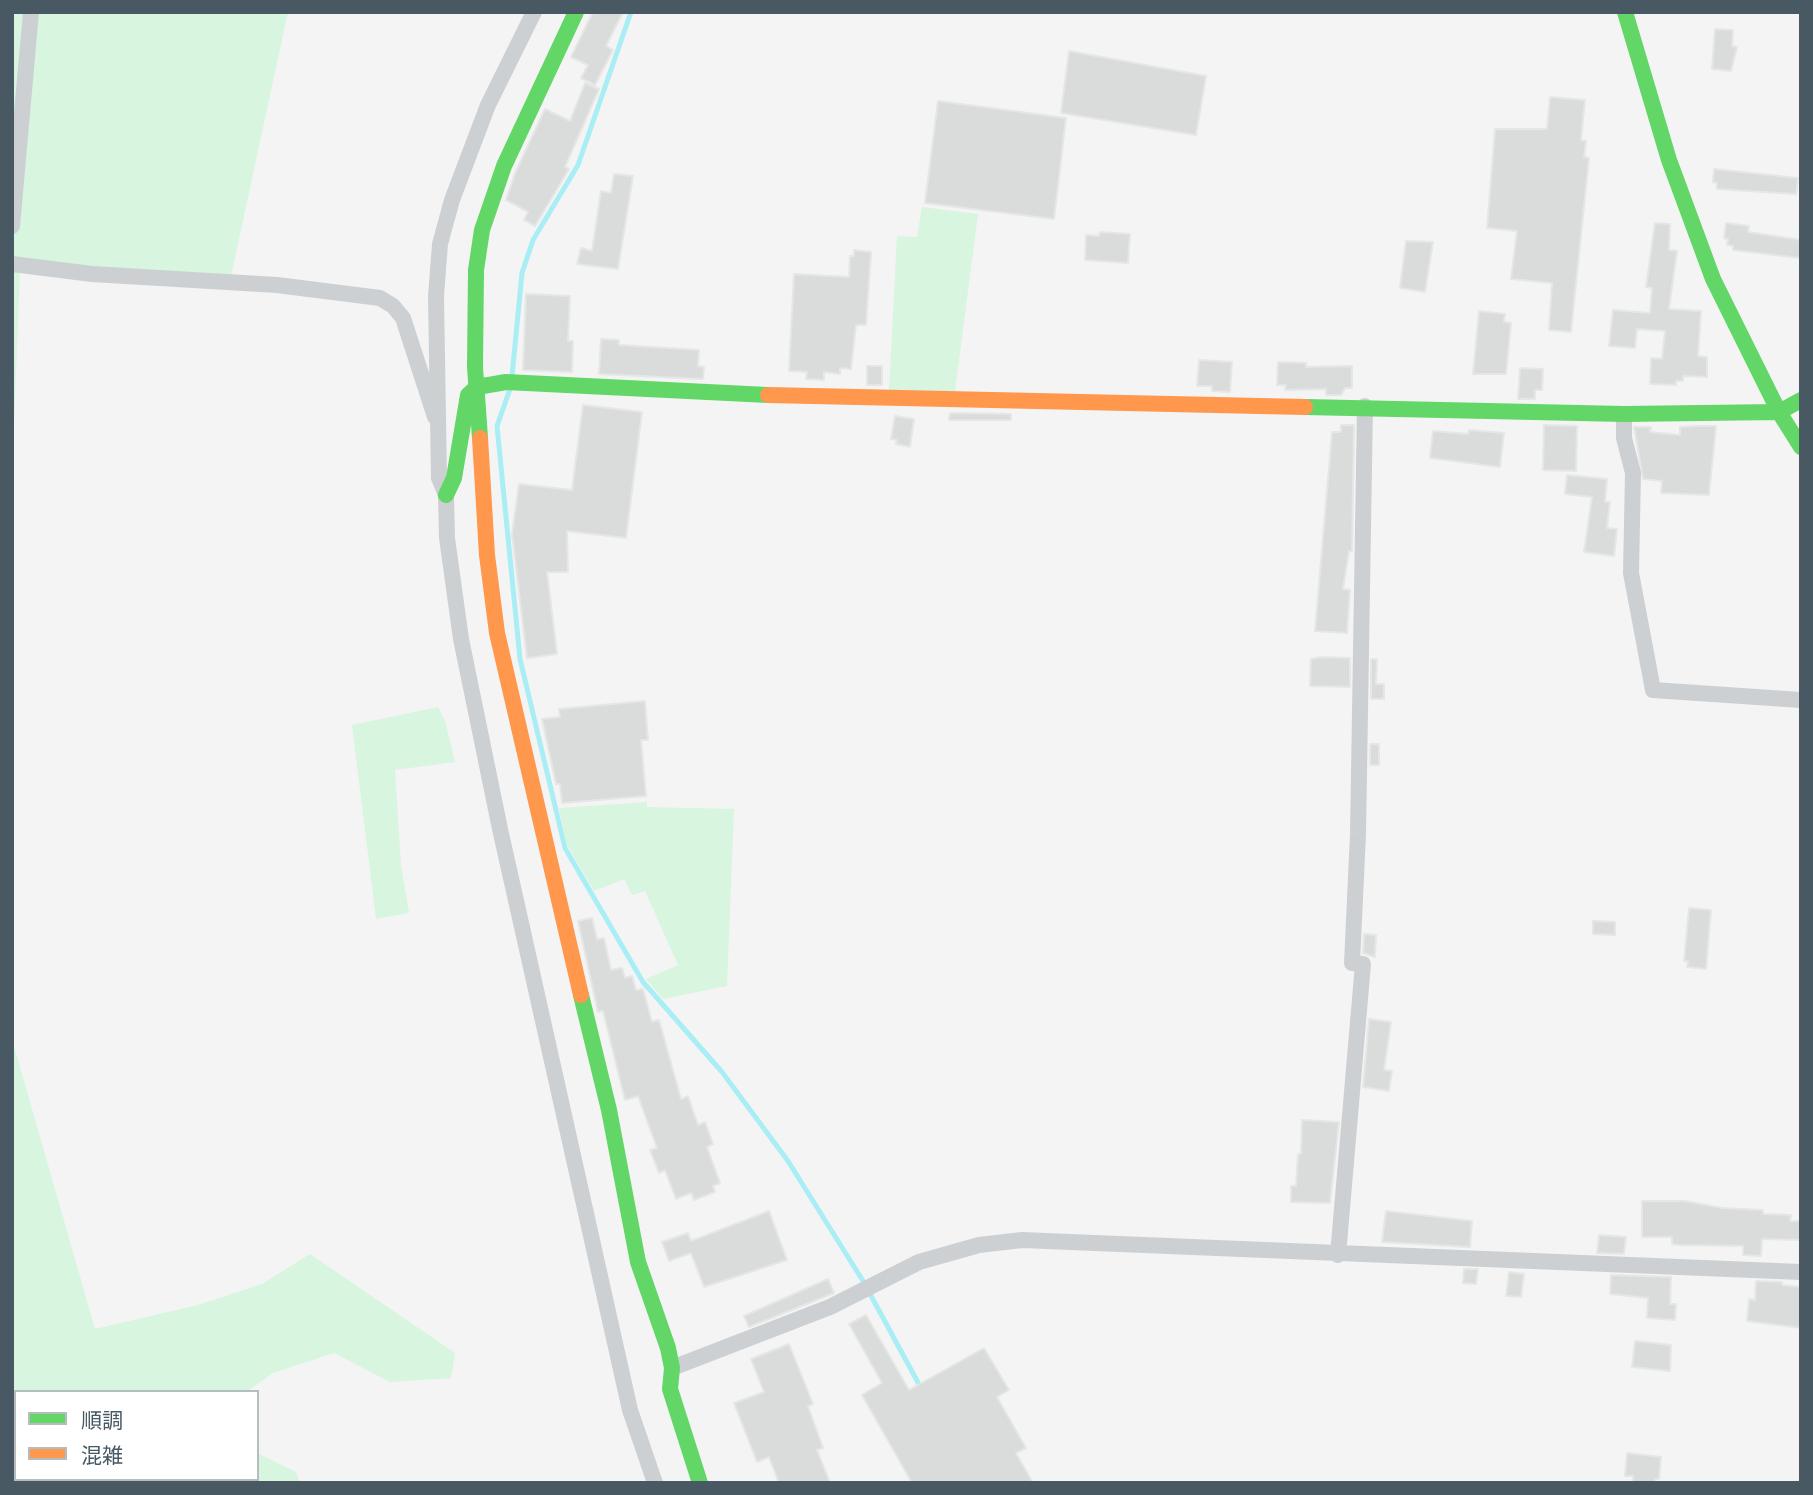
<!DOCTYPE html>
<html>
<head>
<meta charset="utf-8">
<style>
	body { margin:0 }
	#map { position:relative; width:1813px; height:1495px; overflow:hidden; background:#f4f4f4; font-family:"Fira Sans","Noto Sans JP",sans-serif }
	canvas { display:block }
	.frame { position:absolute; inset:0; border:14px solid #485963; pointer-events:none }
	.legend { position:absolute; left:14px; top:1390px; width:245px; height:91px; box-sizing:border-box; background:#fff; border:2px solid #b6bdc1; margin:0; padding:9px 12px; list-style:none; font-size:21px; color:#485963 }
	.legend li { display:flex; align-items:center; gap:14px; height:35px }
	.legend b { width:35px; border:2px solid #b6bdc1 }
</style>
</head>
<body>
<div id="map">
<canvas width="1813" height="1495"></canvas>
<div class="frame"></div>
<ul class="legend">
<li><b style="height:9px;background:#63d668"></b>順調</li>
<li><b style="height:9px;background:#ff974d"></b>混雑</li>
</ul>
</div>
<script>
const c = document.querySelector('canvas').getContext('2d');
c.lineJoin = 'round';
function paint(path, color) { c.fillStyle = color; c.fill(path, 'evenodd'); }
const poly = rows => new Path2D(rows.map(r => 'M' + r).join(''));
function stroke(path, color, width, dash) { c.strokeStyle = color; c.lineWidth = width; c.lineCap = dash ? 'butt' : 'round'; c.setLineDash(dash || []); c.stroke(path); }
paint(poly([
	[12,12,288,12,231,276,20,271,12,476],
	[922,207,978,214,955,391,889,391,897,236,917,237],
	[438,707,445,721,455,762,395,770,401,865,409,913,376,919,352,725],
	[647,802,647,807,734,809,727,986,663,999,646,979,678,965,645,891,632,895,624,879,594,891,567,845,559,808],
	[12,1039,95,1329,198,1305,262,1284,310,1254,455,1353,451,1378,390,1382,334,1353,273,1373,246,1392,16,1392,16,1479,257,1479,257,1453,296,1472,300,1483,12,1483]
]), '#d7f5df');
stroke(poly([
	[512,376,522,273,533,240,578,165,631,12],
	[511,386,497,426,520,659,565,848,643,982,722,1072,788,1161,863,1281,921,1388]
]), '#a9eef5', 5);
const building = poly([
	[593,12,623,12,606,46,613,50,595,85,581,78,588,65,571,57,593,12],
	[1715,29,1733,30,1732,46,1737,47,1731,71,1712,69,1715,29],
	[1069,51,1206,76,1196,135,1061,113,1069,51],
	[585,83,599,89,565,167,569,169,535,226,524,220,528,212,506,200,516,171,545,109,570,121,585,83],
	[1550,97,1585,100,1581,140,1586,141,1584,157,1589,158,1571,332,1549,330,1552,283,1511,279,1517,231,1487,228,1495,129,1547,129,1550,97],
	[938,101,1066,118,1054,219,925,203,938,101],
	[1714,169,1798,178,1796,194,1717,189,1717,183,1713,182,1714,169],
	[614,174,633,176,618,269,577,264,581,248,592,251,601,191,611,193,614,174],
	[1655,223,1670,224,1669,250,1677,251,1669,309,1701,311,1698,356,1707,357,1707,377,1683,376,1683,381,1676,381,1676,385,1650,384,1651,358,1662,359,1665,331,1637,329,1635,348,1609,346,1613,310,1650,313,1652,288,1646,287,1655,223],
	[1726,223,1749,226,1748,232,1801,240,1800,258,1733,250,1733,246,1727,245,1728,239,1724,238,1726,223],
	[1100,232,1130,234,1128,263,1085,260,1086,235,1099,236,1100,232],
	[1406,241,1433,242,1425,292,1400,288,1406,241],
	[854,250,871,252,866,325,856,325,851,369,840,368,840,374,824,372,824,380,806,379,807,372,789,371,794,274,849,277,850,256,854,256,854,250],
	[526,294,570,296,568,341,573,341,572,372,523,370,526,294],
	[1479,311,1505,314,1504,322,1511,323,1506,374,1473,374,1479,311],
	[601,339,619,340,619,345,699,350,698,366,704,367,703,379,599,374,601,339],
	[1199,360,1232,362,1230,392,1212,391,1212,386,1197,386,1199,360],
	[1278,362,1306,363,1306,367,1352,366,1352,388,1345,388,1341,395,1326,395,1326,389,1285,390,1286,385,1277,385,1278,362],
	[867,366,882,366,882,385,867,385,867,366],
	[1520,368,1543,369,1542,390,1535,390,1535,399,1518,399,1520,368],
	[583,405,642,412,626,538,567,531,568,572,547,572,557,654,527,658,512,534,519,484,572,490,583,405],
	[950,413,1011,414,1011,420,949,420,950,413],
	[895,416,914,419,910,447,896,444,897,440,891,439,895,416],
	[1341,425,1354,425,1352,551,1349,551,1343,589,1350,590,1347,633,1315,631,1332,432,1341,432,1341,425],
	[1544,425,1577,426,1576,471,1543,470,1544,425],
	[1698,426,1716,426,1709,495,1661,493,1662,481,1643,479,1634,427,1651,427,1650,432,1680,435,1680,427,1698,426],
	[1469,430,1504,433,1500,467,1430,458,1433,431,1468,434,1469,430],
	[1567,475,1607,479,1605,502,1610,502,1607,528,1617,529,1614,556,1584,552,1592,497,1565,494,1567,475],
	[1321,657,1350,658,1350,687,1310,686,1311,659,1321,657],
	[1371,659,1377,659,1376,684,1384,684,1384,699,1371,699,1371,659],
	[645,701,648,740,641,740,646,796,562,803,560,784,556,784,542,719,560,717,559,709,645,701],
	[1370,744,1379,744,1379,765,1370,765,1370,744],
	[1689,908,1711,910,1706,969,1687,967,1688,961,1684,961,1689,908],
	[592,918,597,939,604,938,611,970,622,968,625,978,632,976,636,990,643,989,652,1022,659,1020,681,1099,688,1096,698,1125,705,1122,713,1144,707,1147,720,1183,713,1186,715,1192,694,1200,691,1193,676,1199,665,1170,659,1173,650,1150,657,1148,638,1096,625,1100,603,1011,598,1012,578,921,592,918],
	[1593,921,1615,922,1615,935,1593,934,1593,921],
	[1364,934,1376,935,1375,957,1363,953,1364,934],
	[1369,1019,1391,1022,1384,1070,1392,1071,1389,1091,1363,1087,1369,1019],
	[1302,1120,1339,1122,1330,1203,1291,1202,1291,1186,1296,1186,1298,1154,1301,1154,1302,1120],
	[1642,1201,1685,1201,1722,1208,1763,1210,1763,1214,1791,1215,1790,1221,1801,1221,1801,1240,1762,1239,1761,1256,1743,1255,1743,1246,1679,1245,1672,1244,1672,1237,1642,1237,1642,1201],
	[769,1211,787,1260,704,1287,691,1253,669,1261,662,1242,688,1233,691,1241,769,1211],
	[1386,1211,1472,1221,1470,1247,1382,1242,1386,1211],
	[1599,1235,1626,1237,1624,1254,1597,1253,1599,1235],
	[1464,1269,1478,1269,1476,1284,1463,1283,1464,1269],
	[1509,1272,1524,1274,1521,1297,1506,1296,1509,1272],
	[1611,1275,1671,1277,1670,1304,1676,1304,1675,1320,1647,1318,1648,1298,1610,1294,1611,1275],
	[828,1279,834,1293,749,1327,744,1316,828,1279],
	[1756,1281,1782,1282,1782,1285,1801,1287,1801,1328,1747,1321,1749,1299,1755,1300,1756,1281],
	[866,1315,909,1390,984,1348,1009,1390,997,1397,1026,1448,1016,1453,1033,1483,912,1483,862,1395,882,1383,849,1324,866,1315],
	[1635,1341,1671,1345,1670,1371,1632,1367,1635,1341],
	[789,1344,813,1404,808,1406,823,1448,817,1450,830,1483,779,1483,769,1457,757,1462,734,1403,764,1392,751,1359,789,1344],
	[1627,1453,1661,1457,1659,1479,1655,1479,1654,1483,1633,1483,1633,1476,1625,1476,1627,1453]
]);
paint(building, '#dadcdc');
stroke(building, '#e5e6e6', 2);
stroke(poly([
	[534,12,488,105,452,200,440,244,436,296,439,478,446,495,447,538,461,639,500,829,630,1410,655,1483],
	[12,226,31,12],
	[12,264,92,274,277,285,380,298,393,306,403,318,435,417],
	[1624,414,1624,438,1633,473,1631,573,1653,690,1801,700],
	[1338,1255,1363,964,1352,963,1358,834,1365,406],
	[672,1368,830,1307,919,1262,979,1245,1022,1240,1801,1272]
]), '#cdd0d3', 16);
stroke(poly([
	[1625,12,1669,160,1713,279,1779,412,1801,447],
	[1305,407,1624,414,1779,412],
	[1779,412,1801,400],
	[480,438,475,367,476,270,482,230,504,166,576,12],
	[446,495,454,478,468,395,477,387,506,382,768,395],
	[581,995,609,1110,638,1262,668,1348,672,1368,670,1389,700,1483]
]), '#63d668', 16);
stroke(poly([
	[768,395,1305,407],
	[480,438,487,555,497,633,581,995]
]), '#ff974d', 16);
</script>
</body>
</html>
